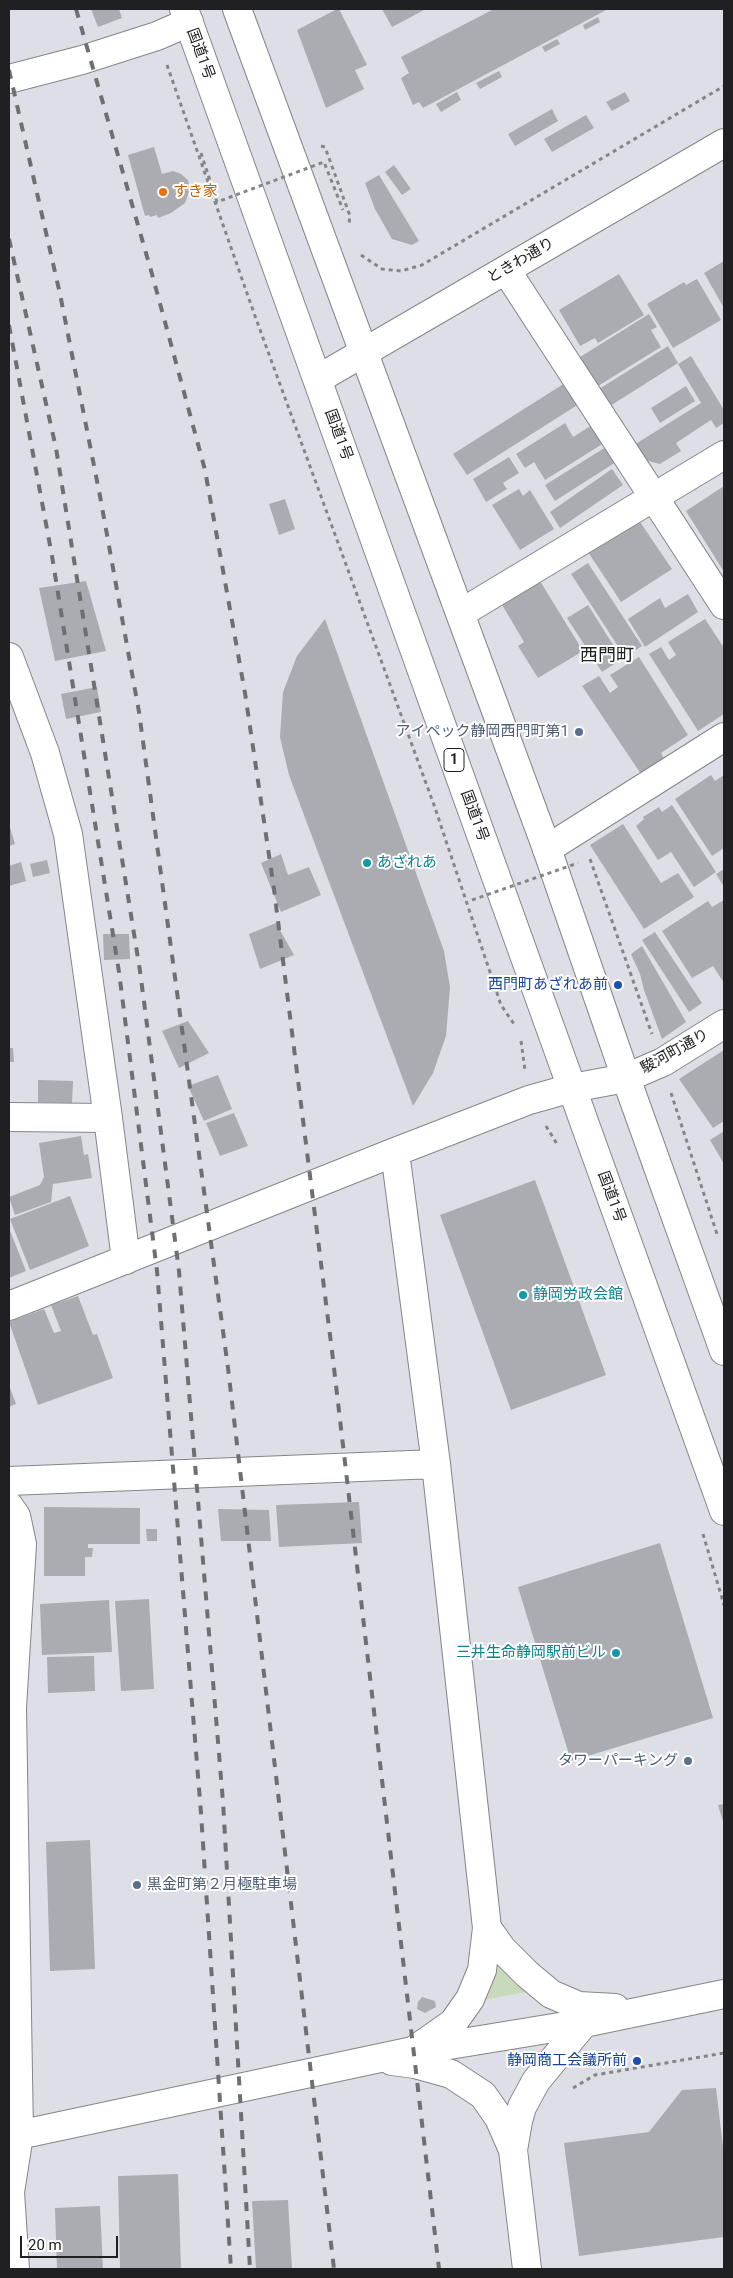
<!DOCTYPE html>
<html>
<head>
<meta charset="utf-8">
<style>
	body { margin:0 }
	#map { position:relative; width:733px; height:2278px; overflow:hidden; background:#dedfe6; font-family:Roboto,sans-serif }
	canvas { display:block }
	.frame { position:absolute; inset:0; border:10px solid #202022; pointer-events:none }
	.scale { position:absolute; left:20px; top:2236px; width:98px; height:22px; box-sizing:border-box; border:2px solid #202022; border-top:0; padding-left:6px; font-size:15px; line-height:18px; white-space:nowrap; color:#202022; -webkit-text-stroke:4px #fff; paint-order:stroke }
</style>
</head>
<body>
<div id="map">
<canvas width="733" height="2278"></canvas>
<div class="frame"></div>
<div class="scale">20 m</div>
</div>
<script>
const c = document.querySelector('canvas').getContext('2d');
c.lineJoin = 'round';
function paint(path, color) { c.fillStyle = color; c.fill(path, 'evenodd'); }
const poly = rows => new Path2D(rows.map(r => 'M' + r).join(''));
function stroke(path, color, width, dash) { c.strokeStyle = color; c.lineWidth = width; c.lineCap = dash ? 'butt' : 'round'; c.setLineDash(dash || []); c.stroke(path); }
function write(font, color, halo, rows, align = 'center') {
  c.font = font + ' Roboto,"Noto Sans JP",sans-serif'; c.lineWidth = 4; c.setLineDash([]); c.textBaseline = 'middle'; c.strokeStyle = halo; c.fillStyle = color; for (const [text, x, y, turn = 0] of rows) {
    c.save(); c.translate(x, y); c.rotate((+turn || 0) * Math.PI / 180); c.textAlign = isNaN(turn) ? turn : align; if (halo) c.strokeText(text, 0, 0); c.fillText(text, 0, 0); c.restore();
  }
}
paint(poly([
	[493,1952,506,1970,526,1992,479,2001]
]), '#c9d9bc');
paint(poly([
	[91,9,119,9,122,18,98,27],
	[337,9,339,9,367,65,355,70,364,89,326,108,297,30],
	[382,9,426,9,392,27],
	[494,9,608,9,423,108,419,102,413,105,401,78,409,73,401,57],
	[598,17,600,22,585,30,583,25],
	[557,39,560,44,545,52,542,47],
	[499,71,502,77,480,89,476,83],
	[457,92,461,100,441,112,436,104],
	[625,92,630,101,612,111,606,102],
	[552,109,558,121,515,146,508,134],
	[586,115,594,128,552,152,544,139],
	[154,147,162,174,173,171,181,174,188,180,190,189,185,203,171,213,158,218,157,215,150,217,149,215,145,216,128,155],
	[394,165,411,189,402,195,385,172],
	[379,175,419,241,412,245,392,239,375,209,365,183],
	[724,261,724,308,704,273],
	[619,274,644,315,598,343,595,338,580,346,559,310],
	[697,279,721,320,673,348,647,304,684,282,686,285],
	[649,314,657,327,651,330,661,347,598,386,580,357],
	[668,346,678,363,610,406,599,389],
	[691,356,724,410,724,423,716,428,711,420,676,443,681,451,660,464,644,460,634,445,701,403,678,364],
	[565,383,579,404,467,475,453,454],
	[686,386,695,401,660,423,651,408],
	[565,423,573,437,592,425,604,443,545,480,534,462,525,468,516,454],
	[606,447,616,462,555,501,545,485],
	[509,457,519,473,503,483,507,489,486,502,473,479],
	[612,469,623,485,560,528,550,512],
	[724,486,724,572,686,511],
	[519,489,523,496,530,490,554,529,520,550,492,505],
	[285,499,295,529,279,535,269,504],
	[638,519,672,569,621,602,588,552],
	[588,563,642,646,625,657,571,574],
	[86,581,106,651,55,661,39,588],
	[540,581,583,651,538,678,518,646,524,642,501,603],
	[688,594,698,612,645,647,628,619,660,598,665,608],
	[588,605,622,659,602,672,567,618],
	[325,619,444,951,450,987,446,1036,433,1073,413,1106,289,775,280,737,283,692,297,656],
	[705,619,724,648,724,714,698,731,649,654,661,647,669,660,676,655,668,642],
	[639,657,688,735,661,753,664,759,641,774,582,686,599,676,610,693,618,687,610,675],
	[97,687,101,712,66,719,61,694],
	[711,775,715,781,724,775,724,848,712,856,675,799],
	[672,805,716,872,694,887,671,852,658,860,636,826,644,819,643,817,659,807,662,812],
	[9,824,15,844,9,846],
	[623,824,661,883,678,873,694,897,644,929,590,845],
	[281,854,288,875,309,867,321,895,281,912,261,863],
	[47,860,50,873,33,877,30,864],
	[21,862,26,881,9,886,9,866],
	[724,869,724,887,716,874],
	[724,900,724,983,713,966,692,978,662,931,708,901,712,907],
	[276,923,294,955,260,969,249,934],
	[655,932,702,1003,689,1012,642,940],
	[103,934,129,934,130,959,104,960],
	[642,946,686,1022,662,1039,644,990,640,974,631,954],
	[188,1021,209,1053,179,1068,162,1031],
	[9,1048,13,1048,14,1062,9,1062],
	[724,1050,724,1121,713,1128,679,1079],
	[218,1075,232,1109,204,1121,188,1086],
	[38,1080,73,1081,72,1103,38,1102],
	[234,1113,248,1146,220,1156,206,1123],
	[724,1131,724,1164,710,1140],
	[81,1136,84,1155,88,1154,92,1178,53,1184,51,1202,15,1215,9,1197,40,1185,44,1177,39,1143],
	[535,1180,606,1375,511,1410,440,1215],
	[70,1196,89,1246,30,1270,10,1219],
	[9,1228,26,1271,9,1278],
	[78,1296,93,1335,97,1334,113,1378,38,1405,9,1322,44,1309,54,1333,61,1331,51,1305],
	[9,1385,16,1404,9,1407],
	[359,1502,362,1543,279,1547,276,1505],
	[44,1507,140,1508,140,1544,88,1544,88,1548,93,1548,92,1557,85,1557,85,1576,44,1576],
	[218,1509,269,1510,271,1541,221,1541],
	[146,1529,157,1529,157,1541,147,1541],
	[660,1543,713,1718,571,1761,518,1587],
	[149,1599,154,1689,121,1691,115,1601],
	[109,1600,112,1652,42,1655,40,1604],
	[94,1656,95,1691,48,1693,47,1657],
	[724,1804,724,1825,718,1805],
	[90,1840,95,1969,50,1971,46,1842],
	[422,1997,435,2001,436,2007,425,2013,417,2009,418,2002],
	[716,2088,724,2155,724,2237,579,2256,564,2143,649,2132,682,2090],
	[178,2174,181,2269,120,2269,118,2176],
	[288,2200,292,2269,256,2269,252,2201],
	[100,2206,103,2269,57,2269,55,2208]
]), '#abacb2');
const minor = poly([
	[9,79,82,60,157,36,189,22],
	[506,270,724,605],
	[318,379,724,143],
	[461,613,724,455],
	[9,657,45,753,68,834,108,1118,126,1260],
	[547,849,724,737],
	[9,1117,108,1118],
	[9,1306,395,1152],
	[9,1481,436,1464],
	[9,1506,16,1516,22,1544,12,1708,19,2135,10,2192,15,2269],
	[487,1928,502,1949,527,1974,551,1994,579,2006,615,2008],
	[413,2051,453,2023,470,1999,482,1970,487,1928,436,1464,395,1152,529,1100,572,1088,626,1078,663,1062,724,1024],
	[392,2061,415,2064,451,2074,483,2095,499,2118,513,2150],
	[9,2137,413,2051,584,2023,724,1994],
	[527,2269,513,2150,518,2121,522,2107,536,2081,584,2023]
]);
const highway = poly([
	[184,9,724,1511],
	[237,9,547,849,626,1078,724,1351]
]);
stroke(minor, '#84858b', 30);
stroke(highway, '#84858b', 30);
stroke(poly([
	[167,65,255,316,434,805,501,1005,514,1024],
	[321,146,325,147,350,216,349,223],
	[361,255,382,269,401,271,422,265,724,86],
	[590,859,652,1034],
	[521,1041,525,1070],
	[671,1093,717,1234],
	[546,1126,557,1144],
	[703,1534,724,1605],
	[573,2088,595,2075,724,2053]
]), '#85868a', 3, [4, 4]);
stroke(minor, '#fff', 28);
stroke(highway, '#fff', 28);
stroke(poly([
	[76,9,152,274,205,470,245,693,274,889,332,1351,439,2269],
	[9,70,60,294,100,496,139,712,228,1368,334,2269],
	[9,239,56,448,140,971,179,1271,223,1802,250,2269],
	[9,325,52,556,119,972,157,1271,201,1813,231,2269]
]), '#6f6f73', 4, [9, 9]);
stroke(poly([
	[201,153,217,202,324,162,343,210],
	[472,900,578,863]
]), '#85868a', 3, [4, 4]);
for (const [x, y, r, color] of [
	[163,192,5,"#e8710a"],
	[579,732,5,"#5c6f8a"],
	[367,863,5,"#0f9aa8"],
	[618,985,5,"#1a4fb4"],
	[523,1295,5,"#0f9aa8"],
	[616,1653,5,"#0f9aa8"],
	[688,1761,5,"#5c6f8a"],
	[137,1885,5,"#5c6f8a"],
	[637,2061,5,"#1a4fb4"]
]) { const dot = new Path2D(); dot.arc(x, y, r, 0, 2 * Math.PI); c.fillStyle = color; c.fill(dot); stroke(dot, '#fff', 2); }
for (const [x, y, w] of [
	[454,760,20]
]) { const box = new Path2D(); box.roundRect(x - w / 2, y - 11.5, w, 23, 4); c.fillStyle = '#fff'; c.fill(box); stroke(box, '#202022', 1); }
write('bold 14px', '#202022', null, [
	["1",454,760]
]);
write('15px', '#202022', '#fff', [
	["国道1号",200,54,70],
	["ときわ通り",521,261,-30],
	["国道1号",338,435,70],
	["国道1号",474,816,70],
	["駿河町通り",675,1052,-29],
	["国道1号",611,1197,70]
]);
write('15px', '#c56008', '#fff', [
	["すき家",173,192]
], 'left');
write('15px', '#4e5e75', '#fff', [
	["アイペック静岡西門町第1",569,732],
	["タワーパーキング",678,1761],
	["黒金町第２月極駐車場",147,1885,"left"]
], 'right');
write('15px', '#0d838f', '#fff', [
	["あざれあ",377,863],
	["静岡労政会館",533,1295],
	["三井生命静岡駅前ビル",606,1653,"right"]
], 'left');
write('15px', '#164399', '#fff', [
	["西門町あざれあ前",608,985],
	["静岡商工会議所前",627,2061]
], 'right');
write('18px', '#202022', '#fff', [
	["西門町",607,656]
]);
</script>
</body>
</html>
